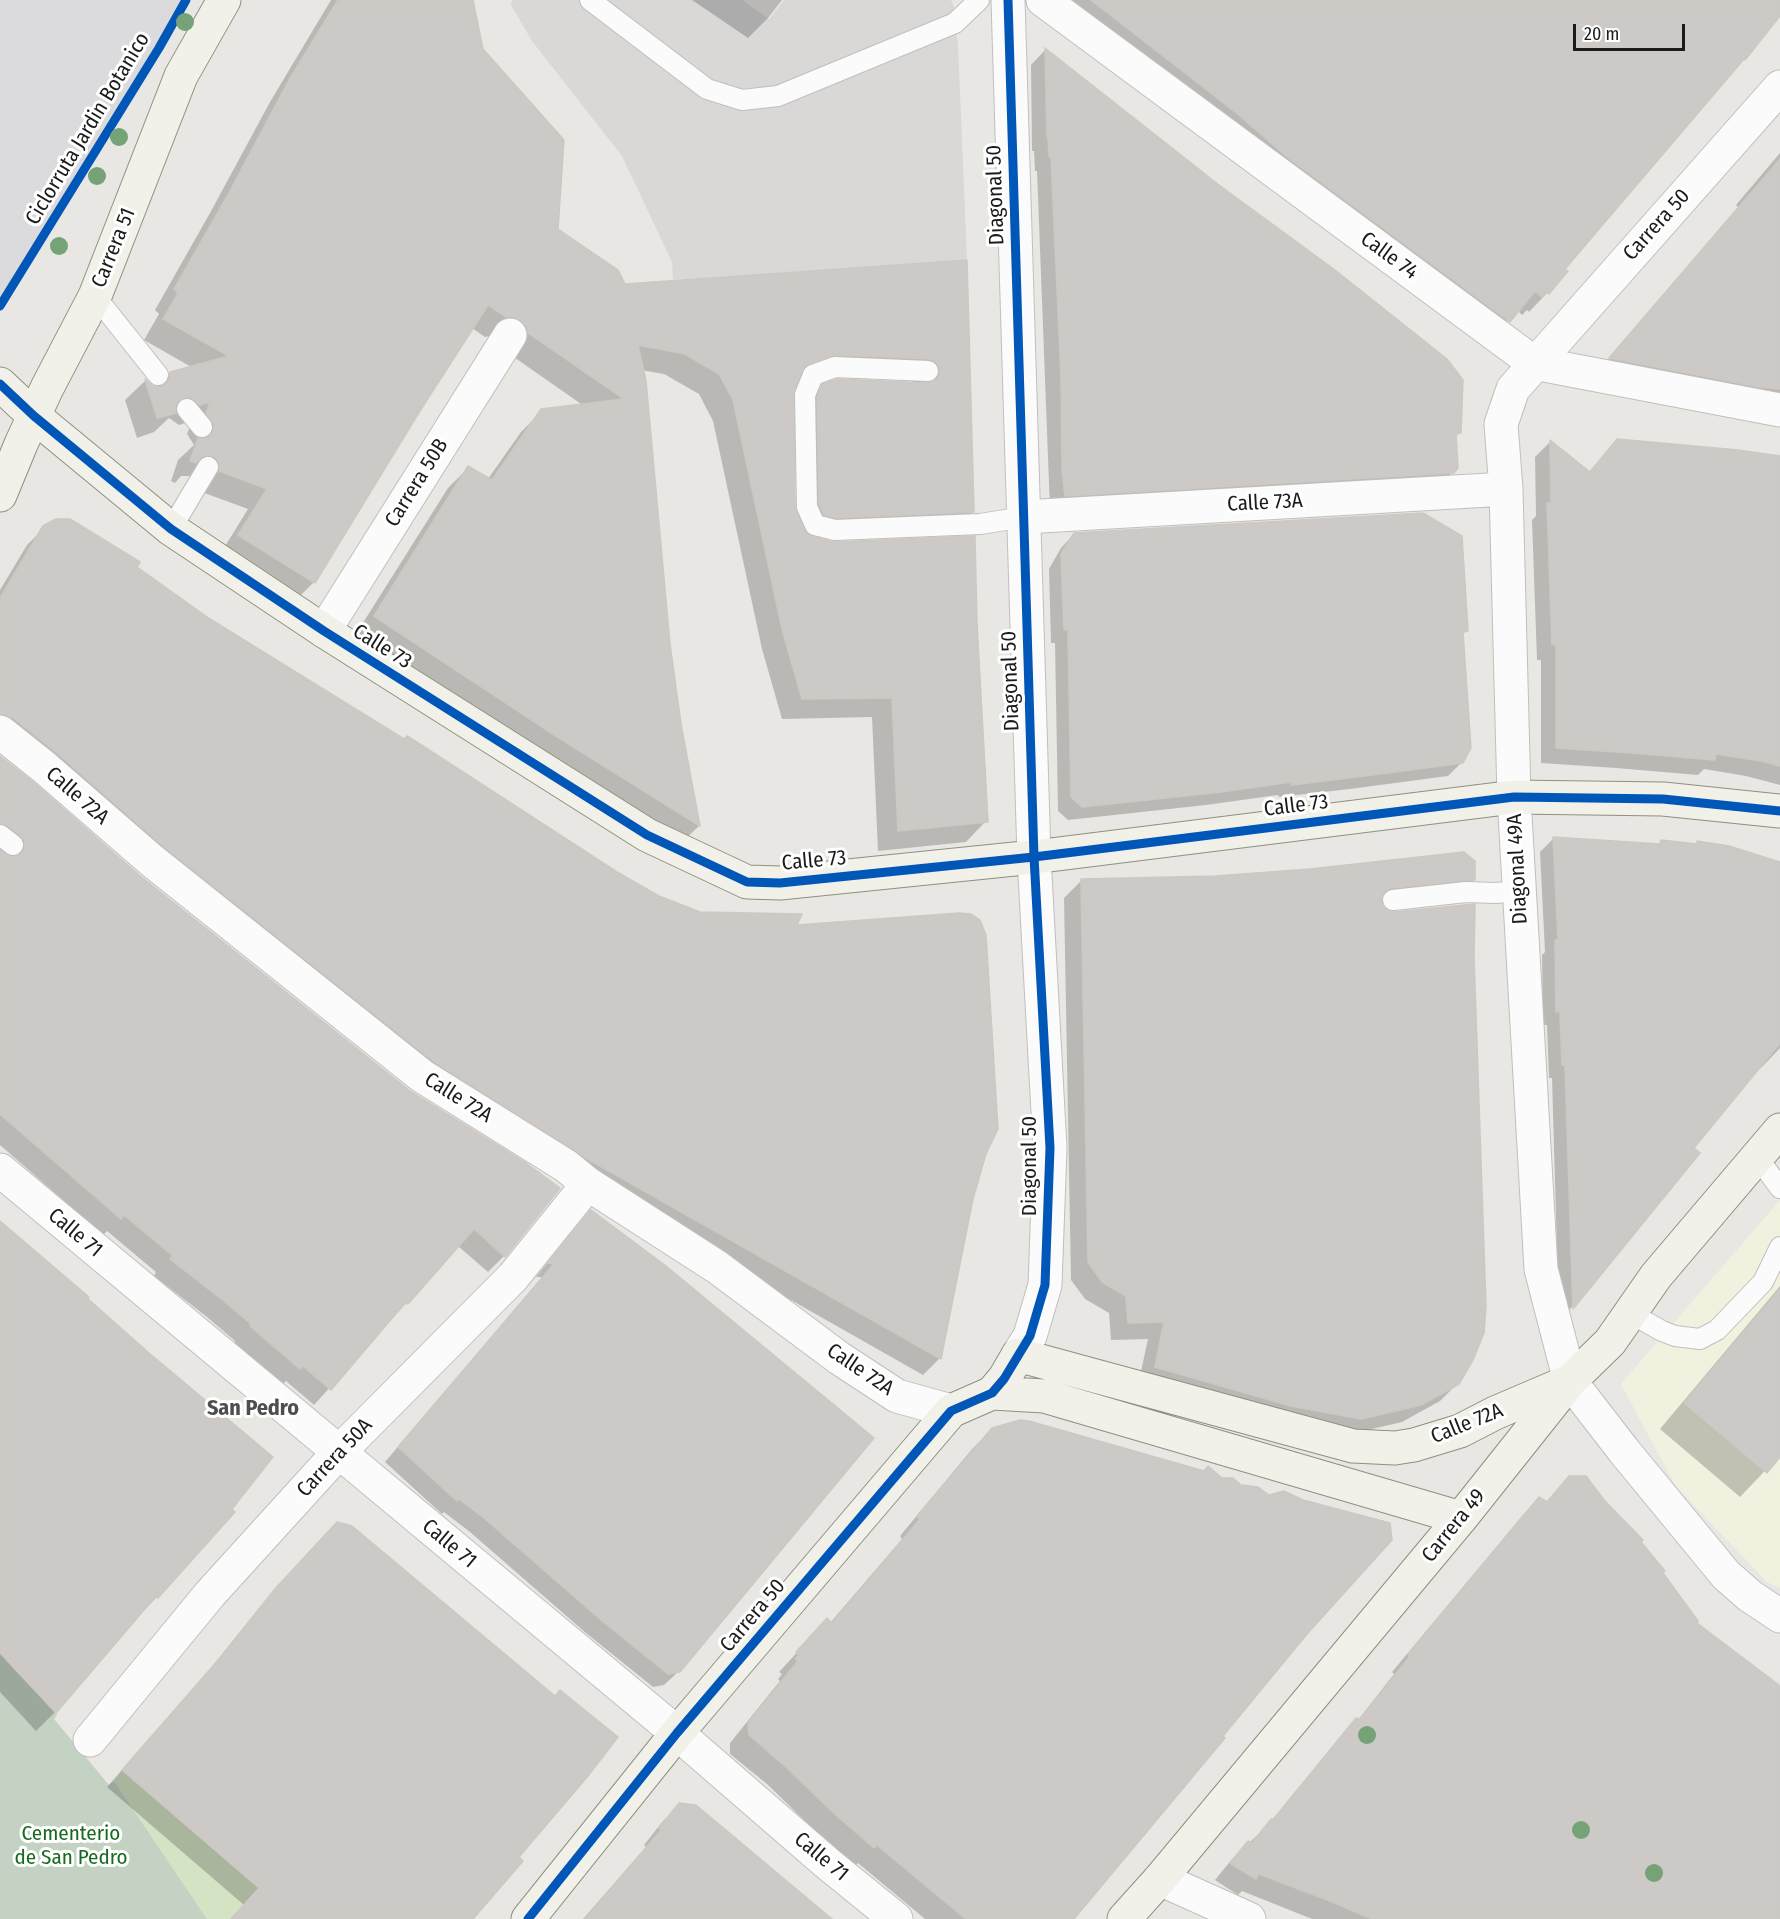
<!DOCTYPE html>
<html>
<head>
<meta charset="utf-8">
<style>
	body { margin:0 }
	#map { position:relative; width:1780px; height:1919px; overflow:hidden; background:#e9e7e3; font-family:"Fira Sans Condensed",sans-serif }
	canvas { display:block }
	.scale { position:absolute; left:1573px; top:24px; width:112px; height:27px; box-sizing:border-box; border:3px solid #1b1b1b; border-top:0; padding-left:8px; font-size:18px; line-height:21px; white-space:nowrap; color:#1b1b1b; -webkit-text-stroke:4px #fff; paint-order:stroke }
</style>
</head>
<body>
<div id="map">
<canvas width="1780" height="1919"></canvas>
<div class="scale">20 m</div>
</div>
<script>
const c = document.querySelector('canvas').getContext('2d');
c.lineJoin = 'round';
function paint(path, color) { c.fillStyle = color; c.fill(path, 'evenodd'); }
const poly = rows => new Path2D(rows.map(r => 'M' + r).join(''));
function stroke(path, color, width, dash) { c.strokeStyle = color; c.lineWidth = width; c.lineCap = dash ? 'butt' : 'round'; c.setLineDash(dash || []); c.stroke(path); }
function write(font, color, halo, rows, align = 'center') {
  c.font = font + ' "Fira Sans Condensed",sans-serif'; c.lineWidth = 6; c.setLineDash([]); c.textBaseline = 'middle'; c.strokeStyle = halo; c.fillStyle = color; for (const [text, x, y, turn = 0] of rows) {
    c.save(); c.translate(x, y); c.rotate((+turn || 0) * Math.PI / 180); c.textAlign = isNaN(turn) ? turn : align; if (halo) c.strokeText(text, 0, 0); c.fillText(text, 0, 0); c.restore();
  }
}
paint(poly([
	[1780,1200,1780,1588,1767,1582,1675,1485,1621,1384]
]), '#f2f1df');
paint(poly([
	[122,1770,259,1888,238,1913,245,1919,207,1919,114,1781]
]), '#d5e3c5');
paint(poly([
	[0,1649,56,1713,57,1715,54,1719,109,1785,114,1781,207,1919,0,1919]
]), '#c4d2c4');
paint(poly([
	[512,0,742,0,769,19,784,0,951,0,956,12,955,23,958,45,967,260,673,280,672,262,622,156,532,41,511,5]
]), '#d9d8d7');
paint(poly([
	[0,0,186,0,159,48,0,306]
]), '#dbdadd');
paint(poly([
	[331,0,471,0,482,49,557,229,624,285,966,262,973,512,952,532,816,538,976,624,986,821,966,842,878,851,872,717,782,719,762,649,713,421,699,394,664,374,641,370,668,644,680,724,699,826,679,845,354,637,448,488,468,468,488,479,521,432,542,411,584,406,508,353,490,336,485,337,472,328,417,413,314,582,294,602,219,556,248,509,199,491,193,476,181,476,175,483,171,481,178,460,194,445,187,434,192,421,179,425,169,418,154,432,137,438,125,400,145,381,152,387,156,388,170,374,193,368,144,340,159,314,155,310,210,213,270,102],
	[814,375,908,379,917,384,823,386,802,406,797,419,799,520,794,508,792,391,797,381],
	[692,0,782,0,768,18,748,38],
	[1058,0,1780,0,1780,14,1563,269,1566,271,1547,293,1529,312,1527,310,1522,315,1517,310,1490,339],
	[1045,50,1460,432,1454,438,1453,472,1438,488,1050,510,1037,171,1035,171,1034,151,1032,151,1031,65],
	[1780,153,1780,403,1597,373,1738,207,1736,205],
	[1618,440,1780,457,1780,785,1746,776,1704,769,1698,775,1616,768,1541,763,1541,660,1537,660,1532,520,1536,516,1535,457,1550,442,1589,472],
	[44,528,135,568,209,620,616,873,658,897,699,913,795,926,985,1154,972,1198,939,1359,923,1375,569,1174,0,737,0,590,27,545],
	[1074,534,1467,630,1462,635,1462,762,1448,776,1350,789,1279,797,1278,795,1206,805,1068,820,1058,811,1055,643,1051,643,1049,569,1061,548],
	[0,758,504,1256,488,1272,458,1246,314,1405,286,1381,283,1384,235,1343,235,1341,207,1317,154,1276,156,1272,107,1231,103,1235,0,1145],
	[1553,839,1658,845,1661,841,1695,845,1698,842,1780,864,1780,1048,1761,1068,1759,1066,1692,1149,1698,1153,1571,1308,1559,1321,1552,1078,1549,1078,1547,1025,1543,1025,1542,955,1545,952,1540,852],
	[1082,880,1473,880,1456,897,1381,904,1458,1383,1440,1401,1402,1422,1342,1436,1138,1385,1148,1339,1111,1340,1109,1313,1085,1299,1071,1280,1064,898],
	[591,1212,679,1671,664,1685,653,1687,586,1633,470,1532,444,1512,442,1514,385,1462,542,1277,536,1277,577,1226],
	[0,1223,157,1597,138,1616,55,1712,36,1731,0,1692],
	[1780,1286,1780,1455,1740,1497,1660,1429],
	[993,1429,1306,1633,1067,1919,925,1919,858,1863,855,1866,805,1821,767,1784,730,1754,730,1743,780,1681,778,1679,782,1674,779,1672,827,1620,830,1623,902,1539,900,1536,973,1448],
	[1569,1478,1639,1542,1694,1623,1780,1688,1780,1919,1312,1919,1242,1891,1238,1895,1215,1880,1232,1859,1267,1826,1340,1737,1358,1720,1394,1674,1392,1672,1523,1515,1540,1499,1545,1503],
	[321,1539,516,1857,471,1919,232,1919,244,1905,107,1787,211,1668,259,1608],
	[680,1805,828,1919,583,1919,646,1847,644,1845,663,1821]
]), '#0003');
const building = poly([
	[338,0,473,0,483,49,564,140,558,229,618,270,625,284,967,260,974,512,836,518,824,515,819,504,817,397,822,384,837,379,928,383,938,378,940,372,938,365,934,361,929,359,836,355,805,366,794,391,795,507,807,534,832,542,975,536,977,624,988,822,898,831,892,698,802,699,782,629,733,400,719,374,685,354,638,345,646,381,670,644,681,724,700,826,556,736,374,616,468,466,492,480,541,409,624,399,528,333,526,326,520,320,511,316,506,317,488,305,418,414,315,583,238,535,267,489,219,471,219,462,214,456,203,456,196,463,190,461,198,438,203,439,209,437,213,431,214,424,206,413,210,402,199,405,192,398,184,397,176,404,176,413,157,418,145,379,153,386,160,387,169,380,170,372,229,356,163,319,178,293,174,289,230,191,289,80,338,0],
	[1091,0,1780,0,1780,16,1745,60,1744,59,1565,269,1568,271,1549,294,1546,292,1542,297,1535,291,1510,322,1287,157,1239,115,1091,0],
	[1045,48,1219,185,1335,270,1447,359,1463,380,1461,433,1456,434,1458,468,1454,473,1065,496,1062,469,1061,376,1051,157,1049,156,1048,137,1047,137,1045,48],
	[1780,159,1780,389,1759,387,1609,358,1780,159],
	[1617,439,1738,450,1780,456,1780,766,1762,761,1716,754,1715,760,1632,753,1556,748,1556,645,1552,645,1547,503,1551,503,1550,440,1590,472,1617,439],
	[1423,513,1462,536,1468,631,1463,632,1471,748,1463,763,1364,776,1291,785,1291,782,1221,792,1082,807,1071,797,1068,630,1064,630,1061,554,1074,533,1423,513],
	[56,519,70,519,140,562,137,567,210,619,404,739,407,736,426,748,617,872,659,896,700,912,802,914,797,925,959,913,971,914,980,920,986,935,998,1129,986,1154,973,1199,941,1359,586,1158,433,1061,163,846,56,752,12,717,0,714,0,598,43,526,56,519],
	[0,756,32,781,139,875,410,1091,526,1163,560,1188,505,1257,474,1229,408,1304,405,1303,331,1390,303,1366,300,1369,250,1326,251,1324,224,1301,170,1259,172,1255,124,1215,121,1219,0,1114,0,850,11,857,17,856,22,853,25,846,24,840,20,835,7,825,0,823,0,756],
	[1553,837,1660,844,1661,840,1697,844,1697,841,1729,846,1780,862,1780,1043,1694,1148,1700,1153,1573,1309,1565,1065,1562,1065,1560,1011,1556,1012,1555,940,1558,940,1553,837],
	[1464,852,1475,861,1475,880,1392,888,1385,891,1381,901,1384,908,1394,912,1475,904,1474,957,1486,1306,1484,1333,1473,1360,1459,1384,1421,1405,1361,1419,1291,1406,1155,1367,1164,1322,1128,1323,1126,1296,1102,1282,1088,1262,1081,879,1216,876,1310,869,1464,852],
	[591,1210,666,1266,874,1438,680,1672,668,1674,600,1619,484,1518,459,1499,457,1501,398,1447,554,1264,548,1263,591,1210],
	[0,1221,89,1297,88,1299,149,1353,273,1457,232,1509,235,1512,158,1598,156,1596,56,1713,0,1653,0,1221],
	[1780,1289,1780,1457,1767,1473,1684,1403,1780,1289],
	[1020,1420,1029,1421,1204,1471,1208,1466,1222,1478,1233,1478,1241,1485,1258,1487,1269,1495,1284,1491,1303,1500,1390,1523,1392,1540,1307,1634,1223,1736,1225,1738,1074,1919,966,1919,877,1845,874,1848,837,1816,785,1766,749,1735,748,1723,798,1661,795,1659,799,1655,796,1652,827,1618,832,1623,920,1519,917,1516,992,1428,1020,1420],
	[1569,1476,1586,1476,1604,1500,1643,1540,1641,1542,1665,1571,1663,1573,1698,1621,1697,1623,1780,1686,1780,1919,1372,1919,1330,1901,1259,1874,1256,1879,1230,1863,1248,1841,1252,1843,1271,1819,1273,1820,1356,1718,1360,1719,1410,1656,1408,1654,1539,1497,1547,1502,1569,1476],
	[337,1522,352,1526,555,1696,560,1690,618,1737,588,1776,519,1857,523,1861,473,1919,231,1919,259,1888,122,1770,227,1650,274,1590,337,1522],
	[679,1803,696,1805,832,1919,585,1919,661,1830,659,1828,679,1803]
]);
paint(building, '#ccc9c6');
stroke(building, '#ccc9c5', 1.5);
const lane = poly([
	[590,0,707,89,742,100,778,96,955,23,979,0],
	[95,296,158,375],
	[928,371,835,367,813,375,805,395,807,507,815,525,835,530,980,524,1024,517],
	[187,409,202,427],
	[171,529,208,467],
	[0,835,13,845],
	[1393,900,1466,892,1495,893,1520,891],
	[1757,1157,1780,1188],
	[1630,1313,1662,1331,1675,1336,1700,1339,1717,1330,1763,1282,1780,1247]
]);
const street = poly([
	[1008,0,1034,857,1050,1148,1045,1285,1030,1336,1018,1355],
	[1043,0,1534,363,1780,410],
	[1780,87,1513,389,1501,424,1506,489,1514,797,1541,1269,1570,1381,1624,1451,1726,1575,1750,1596,1780,1616],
	[1024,517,1506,489],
	[324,631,510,335],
	[0,732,44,767,151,860,422,1076,566,1166,588,1184,717,1267,839,1358,897,1396,951,1411],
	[0,1170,677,1733,827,1863,896,1919],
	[90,1740,210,1594,339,1452,513,1277,588,1184],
	[1160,1879,1249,1919]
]);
const secondary = poly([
	[0,384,34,416,171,529,324,631,647,835,747,882,780,883,1034,857,1514,797,1663,799,1780,811],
	[0,495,21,444,47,388,95,296,181,76,224,0],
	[992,1393,1044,1396,1461,1518],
	[528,1919,677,1733,951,1411,992,1393,1004,1379,1018,1355,1353,1446,1395,1448,1414,1445,1460,1431,1495,1413,1570,1381],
	[1124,1919,1160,1879,1461,1518,1570,1381,1610,1342,1656,1276,1780,1130]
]);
stroke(lane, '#c0bfbe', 22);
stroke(street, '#c0bfbe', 35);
stroke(secondary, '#8f907e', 35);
stroke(lane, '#fcfbfb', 20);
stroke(street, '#fcfbfb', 33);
stroke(secondary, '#f1f0e9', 33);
stroke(poly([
	[0,306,159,48,186,0],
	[0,384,34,416,171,529,324,631,647,835,747,882,780,883,1034,857,1514,797,1663,799,1780,811],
	[528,1919,677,1733,951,1411,992,1393,1004,1379,1030,1336,1045,1285,1050,1148,1034,857,1008,0]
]), '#0057b8', 9);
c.fillStyle = '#76a277';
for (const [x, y] of [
	[185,22],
	[119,137],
	[97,176],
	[59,246],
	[1367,1735],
	[1581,1830],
	[1654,1873]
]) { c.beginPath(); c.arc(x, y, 9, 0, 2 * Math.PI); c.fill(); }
write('21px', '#1b1b1b', '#fff', [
	["Ciclorruta Jardin Botanico",88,129,-59],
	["Diagonal 50",996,195,-92],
	["Carrera 50",1657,225,-48],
	["Carrera 51",114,248,-68],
	["Calle 74",1389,256,36],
	["Carrera 50B",417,483,-58],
	["Calle 73A",1265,503,-3],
	["Calle 73",382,647,32],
	["Diagonal 50",1011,681,-92],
	["Calle 72A",77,796,41],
	["Calle 73",1296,806,-7],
	["Calle 73",814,861,-5],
	["Diagonal 49A",1518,869,-93],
	["Calle 72A",458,1098,32],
	["Diagonal 50",1030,1166,-90],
	["Calle 71",75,1233,40],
	["Calle 72A",860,1370,34],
	["Calle 72A",1467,1424,-22],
	["Carrera 50A",335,1458,-47],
	["Carrera 49",1454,1526,-51],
	["Calle 71",449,1544,40],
	["Carrera 50",753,1616,-50],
	["Calle 71",821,1857,40]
]);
write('21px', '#176a1f', '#fff', [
	["Cementerio",71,1834],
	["de San Pedro",71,1858]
]);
write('bold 22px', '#4e4e4e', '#fff', [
	["San Pedro",253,1409]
]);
</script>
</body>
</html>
